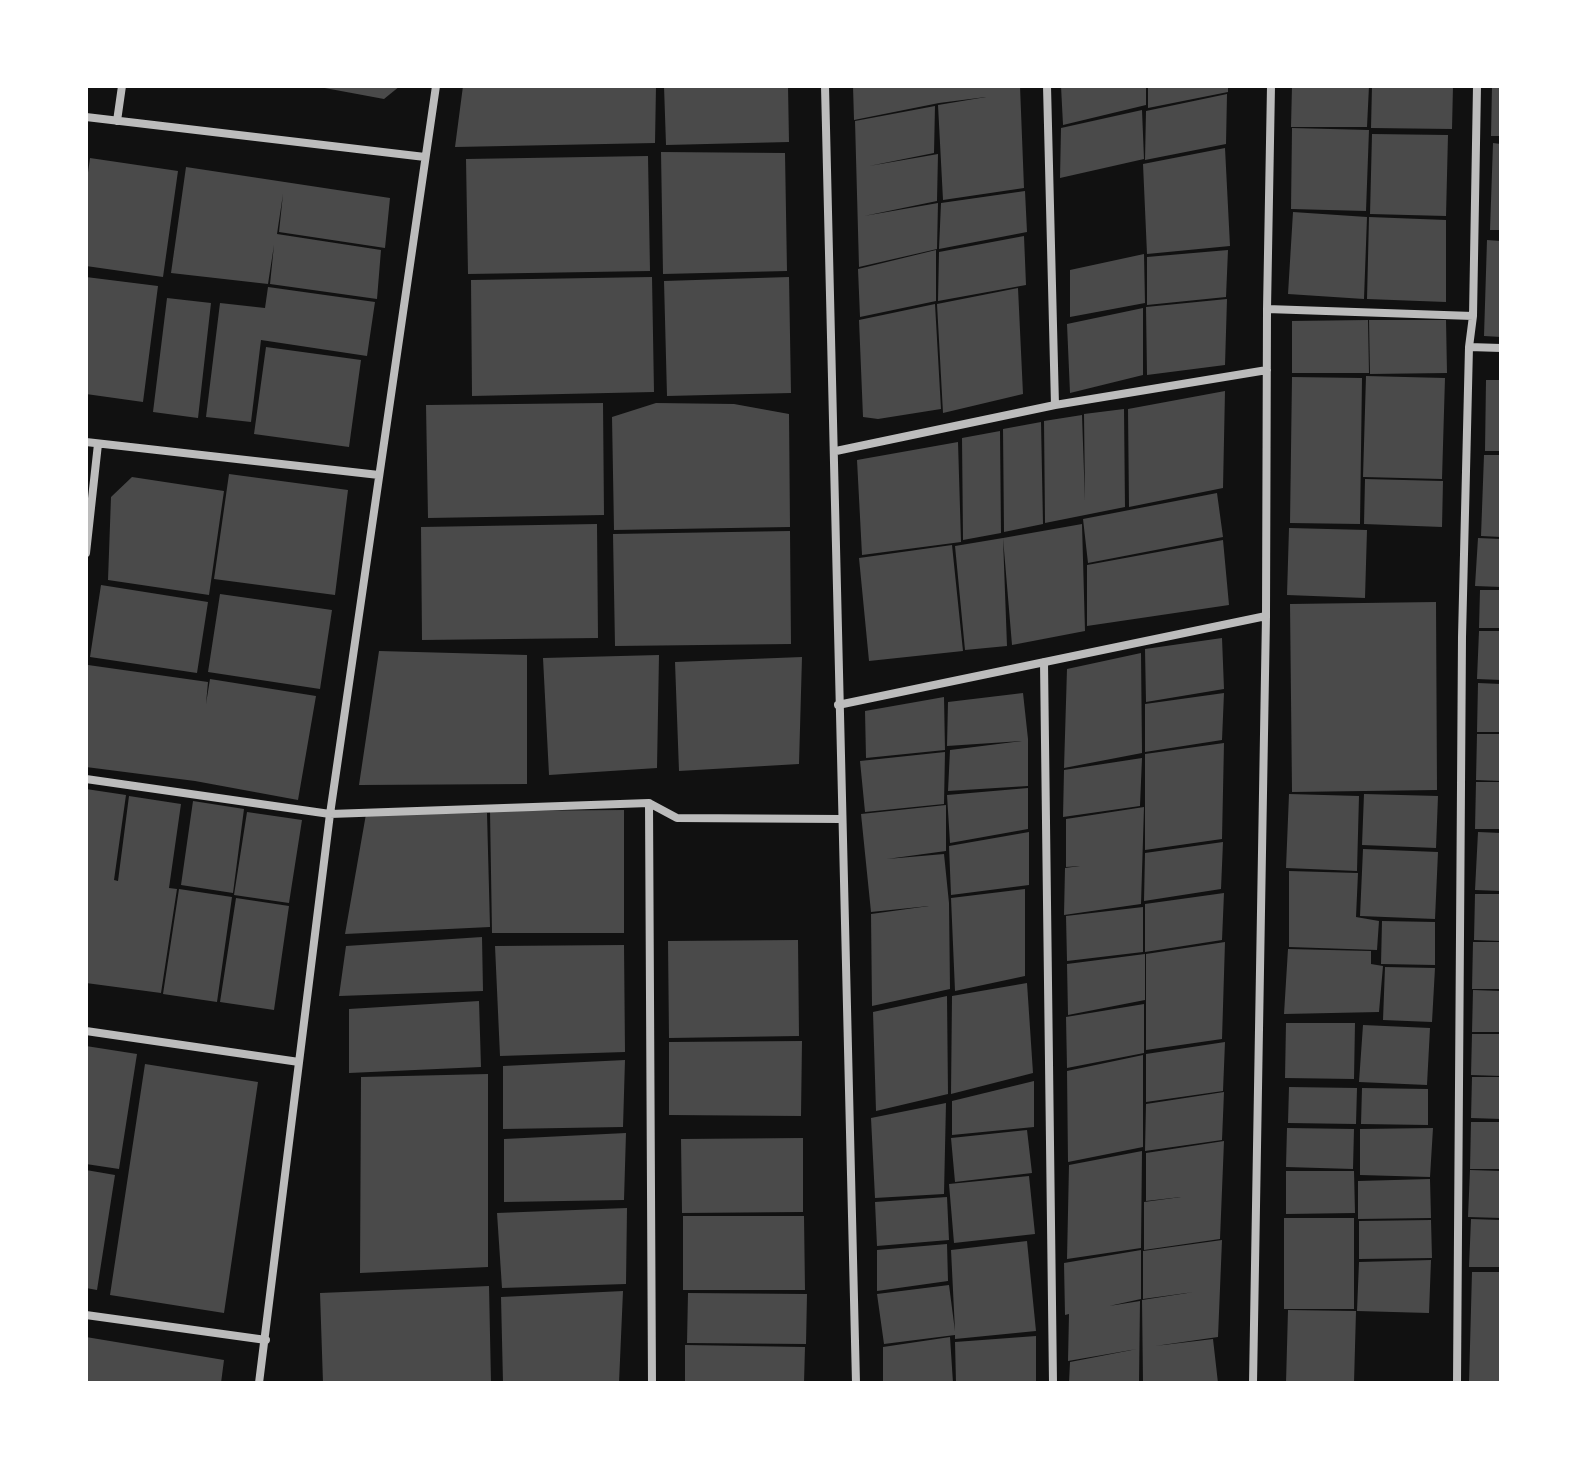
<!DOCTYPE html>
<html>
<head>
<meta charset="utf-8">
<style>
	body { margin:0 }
	#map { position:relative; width:1587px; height:1469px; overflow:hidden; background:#111; font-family:Jost,sans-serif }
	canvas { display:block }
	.frame { position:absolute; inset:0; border:88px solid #fff; pointer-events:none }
</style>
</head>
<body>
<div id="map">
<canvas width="1587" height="1469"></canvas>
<div class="frame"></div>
</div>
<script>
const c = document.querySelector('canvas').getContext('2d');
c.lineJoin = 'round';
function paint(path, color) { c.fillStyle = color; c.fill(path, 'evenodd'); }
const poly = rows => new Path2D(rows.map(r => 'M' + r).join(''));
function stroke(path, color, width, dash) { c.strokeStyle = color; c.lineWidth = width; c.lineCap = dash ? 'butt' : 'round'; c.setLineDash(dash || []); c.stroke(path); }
paint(poly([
	[314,86,400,86,384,99],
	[463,86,656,86,655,143,455,147],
	[664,86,788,86,789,142,666,145],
	[853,86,1020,86,1024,188,943,200,938,105,986,97,939,103,854,120],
	[1061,86,1146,86,1146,105,1063,125],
	[1148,86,1228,86,1228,92,1148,108],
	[1292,86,1369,86,1367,127,1291,127],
	[1372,86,1453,86,1452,129,1371,128],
	[1492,86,1501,86,1501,136,1491,136],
	[1227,94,1226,144,1145,160,1146,111],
	[935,106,934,153,869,166,938,154,937,201,864,216,938,203,937,249,859,267,855,121],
	[1142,110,1144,159,1060,178,1061,128],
	[1292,128,1369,130,1366,211,1291,209],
	[1372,134,1448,135,1446,216,1370,214],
	[1493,143,1501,144,1501,230,1490,230],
	[1225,148,1230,246,1147,254,1143,164],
	[661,152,785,153,787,271,663,274],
	[648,156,650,271,468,274,466,159],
	[90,158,178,171,163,277,86,266,86,187],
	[186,167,390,198,385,248,279,232,283,194,277,234,381,250,377,299,270,284,274,245,268,284,171,273],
	[1025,191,1027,232,939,249,941,203],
	[1293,212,1367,217,1364,299,1288,294],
	[1369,217,1446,220,1446,302,1367,299],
	[1024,236,1026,285,938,301,939,252],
	[1487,240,1501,241,1501,337,1484,336],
	[936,250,936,301,860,317,858,269],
	[1228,250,1226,297,1147,305,1147,257],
	[1144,254,1145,303,1070,317,1070,270],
	[86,277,158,286,143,402,86,394],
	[652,277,654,392,472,396,471,280],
	[789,277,791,393,667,396,664,281],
	[268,287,375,302,367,356,261,340,251,422,206,417,220,303,265,308],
	[1018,288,1023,394,943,413,937,304],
	[167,298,211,303,198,418,153,412],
	[1227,299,1225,365,1147,375,1146,307],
	[935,304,941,409,878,419,863,417,859,320],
	[1143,308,1143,375,1070,393,1067,324],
	[1368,320,1369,373,1292,373,1292,321],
	[1369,320,1446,320,1447,373,1370,374],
	[266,347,361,360,349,447,254,434],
	[1366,376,1445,378,1442,479,1363,477],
	[1292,377,1362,378,1360,524,1290,523],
	[1486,380,1501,380,1501,451,1485,451],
	[1225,391,1223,488,1129,507,1128,409],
	[603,403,604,515,428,518,426,405],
	[656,403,734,404,789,414,790,527,614,530,612,417],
	[1124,409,1125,507,1045,523,1044,421,1082,415,1085,501,1084,414],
	[1041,422,1043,524,1004,532,1003,429],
	[1000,431,1001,533,963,540,962,438],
	[958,442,961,542,862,555,857,460],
	[1484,455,1501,455,1501,537,1481,536],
	[229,474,348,490,335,595,214,579],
	[132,477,224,491,209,595,108,580,111,497],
	[1365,479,1443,481,1442,527,1364,524],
	[1217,493,1223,537,1088,563,1083,519],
	[597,524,598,638,422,640,421,527],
	[1082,524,1085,631,1012,645,1003,538],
	[1289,528,1367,530,1365,598,1287,595],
	[790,531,791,644,615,646,613,534],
	[1003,538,1007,646,965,650,955,546],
	[1478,538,1501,539,1501,587,1475,586],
	[1223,540,1229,605,1087,626,1087,565],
	[952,545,963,651,869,661,859,558],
	[101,585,208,602,197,673,90,657],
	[1480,590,1501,590,1501,628,1479,628],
	[220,594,332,610,320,689,208,672],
	[1436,602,1437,790,1292,792,1290,604],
	[1479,631,1501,631,1501,680,1477,679],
	[1222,638,1224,689,1146,702,1145,649],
	[379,651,527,655,527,784,359,785],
	[1141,653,1142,753,1064,768,1067,669],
	[659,655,657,768,549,775,543,658],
	[802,657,799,764,679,771,675,662],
	[88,665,208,682,206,704,210,679,316,696,298,800,195,781,86,767],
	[1478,683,1501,684,1501,732,1477,732],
	[1023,693,1028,739,1028,786,948,791,950,750,1022,741,947,746,948,702],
	[1224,693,1222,740,1145,752,1145,704],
	[944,697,945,750,866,758,865,711],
	[1477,734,1501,734,1501,781,1476,780],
	[1224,743,1222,839,1145,850,1145,754],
	[945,752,944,804,865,812,860,761],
	[1142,758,1140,806,1063,817,1064,770],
	[1476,782,1501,782,1501,829,1475,829],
	[1028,788,1028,829,950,843,947,795],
	[86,789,126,795,114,880,118,881,129,796,181,804,169,888,177,889,161,993,86,983],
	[1289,794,1359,796,1357,871,1286,868],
	[1364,794,1438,796,1436,848,1362,845],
	[193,801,244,809,233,893,181,885],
	[946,805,946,851,887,859,944,854,949,903,950,989,872,1006,871,914,929,906,871,912,861,814],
	[1144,807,1141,904,1064,915,1065,868,1080,866,1066,867,1066,819],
	[624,810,624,933,492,933,490,811],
	[247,812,302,820,289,903,234,895],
	[487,813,490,927,345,934,366,814],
	[1029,832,1029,885,951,895,949,846],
	[1478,832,1501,833,1501,891,1475,890],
	[1223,842,1221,889,1144,901,1145,853],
	[1363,849,1438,852,1435,919,1360,916],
	[1289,871,1358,873,1356,917,1379,921,1377,950,1289,947],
	[179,889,232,897,217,1002,163,994],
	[1025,889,1025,976,955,991,951,898],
	[1224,893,1222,940,1145,952,1145,904],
	[1475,894,1501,894,1501,941,1474,940],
	[236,898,289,906,274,1010,220,1002],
	[1143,907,1143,952,1067,961,1066,916],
	[1382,921,1435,922,1435,965,1381,964],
	[482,937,483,991,339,996,346,946],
	[798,940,799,1036,669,1038,668,941],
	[1225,942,1222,1039,1146,1050,1146,954],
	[1473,942,1501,942,1501,989,1472,989],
	[624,945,625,1052,500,1056,495,946],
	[1288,949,1371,951,1371,964,1383,966,1379,1012,1284,1014],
	[1145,954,1145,1000,1068,1015,1067,964],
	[1385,967,1435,968,1432,1022,1383,1020],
	[1027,983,1033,1073,951,1094,952,996],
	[1473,990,1501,991,1501,1032,1472,1032],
	[947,996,948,1094,876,1111,873,1012],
	[479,1001,481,1067,349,1073,349,1009],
	[1144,1004,1144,1053,1067,1068,1066,1017],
	[1286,1023,1355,1023,1354,1079,1285,1078],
	[1363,1025,1430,1028,1427,1085,1359,1082],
	[1472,1034,1501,1034,1501,1076,1471,1075],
	[802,1041,801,1116,669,1115,669,1042],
	[1225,1042,1223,1091,1146,1102,1146,1054],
	[86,1046,137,1054,119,1169,86,1164],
	[1143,1055,1143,1147,1068,1162,1067,1071],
	[625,1060,623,1127,503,1129,503,1066],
	[145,1064,258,1082,224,1313,110,1295],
	[488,1074,488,1267,360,1273,361,1077],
	[1472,1077,1501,1077,1501,1119,1471,1118],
	[1034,1081,1034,1127,952,1135,952,1101],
	[1289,1087,1357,1088,1356,1124,1288,1123],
	[1362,1088,1428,1089,1428,1125,1361,1124],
	[1224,1092,1222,1140,1145,1151,1146,1104],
	[946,1103,944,1194,875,1198,871,1118],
	[1471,1122,1501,1122,1501,1169,1470,1169],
	[1287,1128,1354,1129,1353,1169,1286,1167],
	[1433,1128,1430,1177,1360,1175,1360,1129],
	[1027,1130,1032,1173,955,1182,951,1138],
	[626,1133,624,1200,504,1202,504,1139],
	[803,1138,803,1212,682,1213,681,1139],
	[1224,1141,1220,1239,1144,1250,1144,1202,1181,1197,1146,1201,1146,1153],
	[1142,1151,1141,1248,1067,1259,1069,1165],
	[86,1170,115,1175,97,1290,86,1288],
	[1470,1170,1501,1171,1501,1218,1468,1217],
	[1286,1171,1354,1171,1355,1213,1286,1214],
	[1029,1176,1035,1234,954,1243,949,1184],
	[1430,1179,1431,1218,1358,1219,1358,1181],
	[947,1197,949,1240,877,1246,875,1202],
	[627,1208,626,1284,502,1288,497,1213],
	[683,1216,804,1216,805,1290,683,1290],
	[1284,1218,1354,1218,1354,1309,1284,1309],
	[1471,1219,1501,1220,1501,1267,1469,1267],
	[1431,1220,1432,1258,1359,1259,1359,1221],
	[1222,1240,1218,1337,1155,1346,1213,1339,1218,1383,1143,1383,1142,1300,1194,1292,1143,1299,1143,1251],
	[1027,1241,1036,1331,955,1339,955,1335,884,1344,877,1294,949,1285,955,1331,951,1250],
	[947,1244,948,1281,877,1291,877,1250],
	[1141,1250,1141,1299,1109,1306,1140,1301,1139,1383,1069,1383,1070,1362,1137,1349,1068,1361,1069,1314,1065,1315,1064,1263],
	[1431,1260,1429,1313,1357,1311,1359,1262],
	[1472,1272,1501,1272,1501,1383,1469,1383],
	[489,1286,491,1383,323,1383,320,1293],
	[623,1291,619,1383,503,1383,501,1297],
	[688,1293,807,1294,806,1344,687,1343],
	[1288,1310,1356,1311,1354,1383,1286,1383],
	[1036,1336,1036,1383,956,1383,955,1342],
	[86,1337,224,1360,221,1383,86,1383],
	[950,1337,953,1383,883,1383,883,1347],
	[685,1345,805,1347,804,1383,685,1383]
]), '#4a4a4a');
stroke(poly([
	[825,86,856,1383],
	[1047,86,1055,405],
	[86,117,425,157],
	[117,121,122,86],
	[1267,309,1473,316],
	[1469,347,1501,348],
	[86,442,379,475],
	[836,451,1055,405,1267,370],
	[86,553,98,444],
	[1044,662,1053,1383],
	[838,705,1266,616],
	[86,779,330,814,649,803,677,818,841,819],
	[649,803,652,1383],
	[86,1031,299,1062],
	[86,1315,266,1340],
	[259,1383,330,814,436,86],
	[1253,1383,1266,616,1267,309,1271,86],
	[1457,1383,1462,637,1469,347,1473,316,1477,86]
]), '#bcbcbc', 8);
</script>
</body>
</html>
